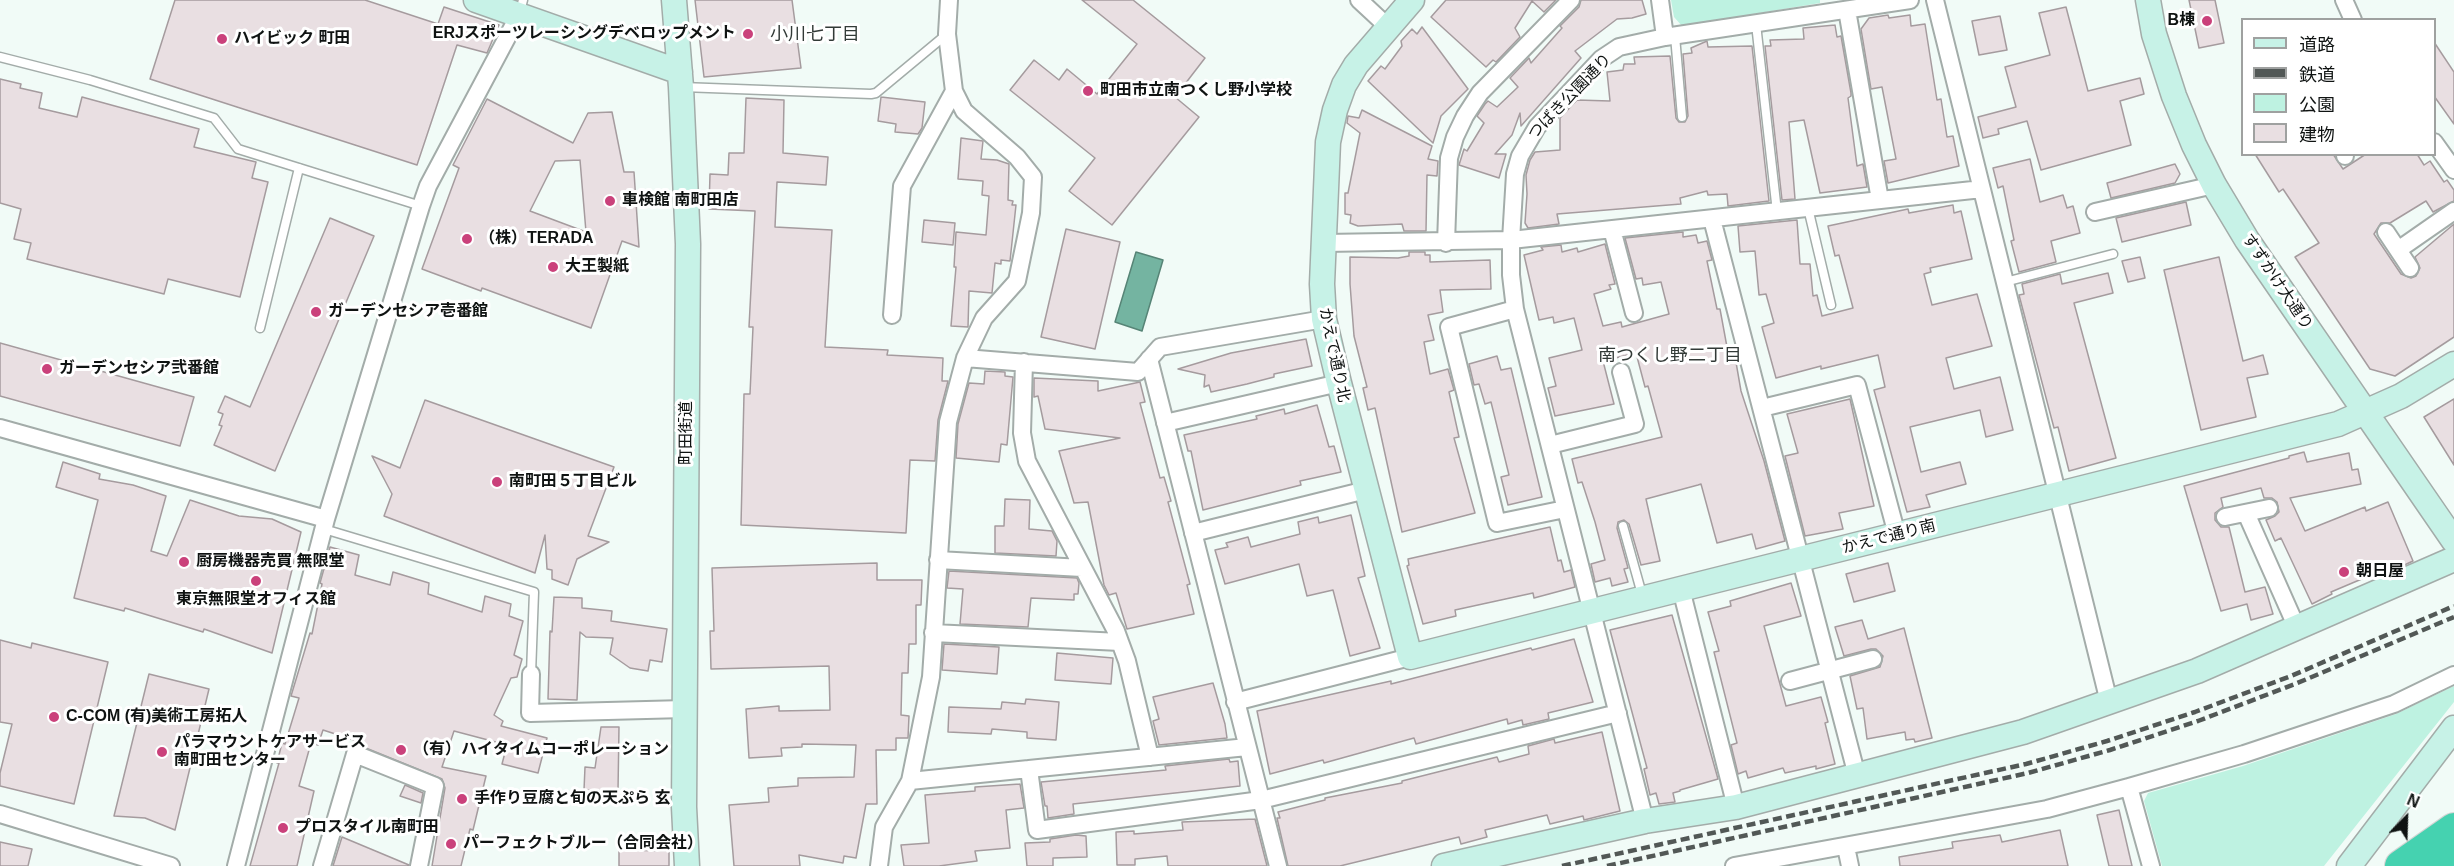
<!DOCTYPE html>
<html>
<head>
<meta charset="utf-8">
<style>
	body { margin:0 }
	#map { position:relative; width:2454px; height:866px; overflow:hidden; background:#f1fbf7; font-family:Helvetica,"Noto Sans JP",sans-serif }
	canvas { display:block }
	.legend { position:absolute; left:2241px; top:18px; width:195px; height:138px; box-sizing:border-box; background:#fff; border:2px solid #9fa1a0; margin:0; padding:8px 10px; list-style:none; font-size:18px; color:#0f1312 }
	.legend li { display:flex; align-items:center; gap:12px; height:30px }
	.legend b { width:30px; border:2px solid #9fa1a0 }
	.north { position:absolute; left:2376px; top:788px; width:60px; height:60px; -webkit-text-stroke:4px #fff; paint-order:stroke; rotate:23deg; font-size:16px; font-weight:700; line-height:24px; text-align:center; color:#0f1312 }
	.north::after { content:''; display:block; margin:auto; width:21px; height:27px; background:#0f1312; clip-path:polygon(50% 0,100% 100%,50% 72%,0 100%) }
</style>
</head>
<body>
<div id="map">
<canvas width="2454" height="866"></canvas>
<ul class="legend">
<li><b style="height:8px;background:#c7f2e7"></b>道路</li>
<li><b style="height:8px;background:#525856"></b>鉄道</li>
<li><b style="height:16px;background:#bef2e1"></b>公園</li>
<li><b style="height:16px;background:#e9dfe2"></b>建物</li>
</ul>
<div class="north">N</div>
</div>
<script>
const c = document.querySelector('canvas').getContext('2d');
c.lineJoin = 'round';
function paint(path, color) { c.fillStyle = color; c.fill(path, 'evenodd'); }
const poly = rows => new Path2D(rows.map(r => 'M' + r).join(''));
function stroke(path, color, width, dash) { c.strokeStyle = color; c.lineWidth = width; c.lineCap = dash ? 'butt' : 'round'; c.setLineDash(dash || []); c.stroke(path); }
function write(font, color, halo, rows, align = 'center') {
  c.font = font + ' Helvetica,"Noto Sans JP",sans-serif'; c.lineWidth = 6; c.setLineDash([]); c.textBaseline = 'middle'; c.strokeStyle = halo; c.fillStyle = color; for (const [text, x, y, turn = 0] of rows) {
    c.save(); c.translate(x, y); c.rotate((+turn || 0) * Math.PI / 180); c.textAlign = isNaN(turn) ? turn : align; if (halo) c.strokeText(text, 0, 0); c.fillText(text, 0, 0); c.restore();
  }
}
paint(poly([
	[1671,0,1820,0,1820,3,1682,26,1674,17],
	[2454,686,2454,702,2324,866,2162,866,2144,801,2148,793,2243,766,2396,714]
]), '#bef2e1');
const water = poly([
	[1136,252,1163,260,1142,331,1115,322,1136,252]
]);
paint(water, '#74b4a1');
stroke(water, '#568476', 1.5);
const building = poly([
	[175,0,365,0,438,24,444,7,499,25,487,53,457,45,417,165,150,79,175,0],
	[695,0,792,0,801,68,704,77,695,0],
	[1082,0,1133,0,1205,58,1175,97,1199,117,1112,225,1069,191,1095,158,1010,90,1034,60,1059,80,1067,69,1097,94,1137,44,1082,0],
	[1446,0,1556,0,1544,12,1532,1,1515,28,1520,37,1496,62,1493,60,1486,67,1431,17,1446,0],
	[1581,0,1642,0,1646,14,1632,18,1617,19,1575,51,1581,58,1521,126,1520,113,1512,135,1495,154,1506,154,1499,178,1459,165,1464,149,1467,151,1484,123,1477,116,1485,104,1488,101,1497,107,1518,87,1510,78,1529,58,1531,63,1562,28,1560,26,1579,7,1581,0],
	[2189,0,2215,0,2224,43,2199,48,2189,0],
	[2066,7,2088,91,2140,78,2144,94,2120,101,2131,145,2041,170,2027,121,1998,129,1999,134,1983,138,1978,117,2016,107,2005,67,2050,55,2039,13,2066,7],
	[1888,15,1889,18,1910,15,1911,26,1925,24,1937,100,1941,99,1947,137,1953,136,1959,166,1888,183,1884,161,1896,159,1882,87,1871,89,1861,29,1869,18,1888,15],
	[2000,16,2007,50,1979,55,1972,21,2000,16],
	[1835,25,1837,37,1841,36,1851,93,1851,96,1848,98,1857,166,1863,164,1867,187,1820,193,1804,120,1789,122,1795,199,1782,200,1765,46,1771,46,1770,40,1804,39,1803,28,1835,25],
	[1422,27,1468,89,1441,116,1433,143,1368,81,1381,66,1385,69,1402,46,1401,41,1412,29,1417,34,1422,27],
	[1707,41,1708,47,1752,46,1769,201,1728,206,1727,194,1708,195,1707,191,1680,198,1681,204,1557,214,1559,224,1528,228,1525,223,1527,194,1526,175,1530,160,1535,152,1560,150,1560,118,1577,100,1610,101,1607,72,1623,70,1624,64,1635,64,1634,57,1670,56,1676,118,1679,122,1685,122,1688,116,1683,54,1692,53,1691,48,1707,41],
	[2434,42,2454,72,2454,124,2434,96,2434,42],
	[0,79,21,84,20,88,42,93,39,108,77,117,82,97,199,129,194,147,256,162,252,178,268,182,240,297,168,279,164,294,27,259,31,243,14,239,21,209,0,203,0,79],
	[881,97,925,102,922,128,918,134,895,132,896,124,878,121,881,97],
	[746,98,784,100,783,153,828,157,826,185,777,182,775,227,832,230,825,347,888,350,887,355,943,358,942,381,948,381,938,420,935,461,910,460,906,533,741,525,744,394,750,394,753,327,749,327,755,211,709,209,710,174,728,175,729,153,744,153,746,98],
	[487,99,573,143,588,113,612,112,624,172,634,172,639,247,622,241,591,328,482,288,481,291,422,269,459,168,453,165,487,99],
	[580,160,586,232,530,211,555,161,580,160],
	[1362,110,1432,146,1428,159,1438,161,1437,176,1427,175,1426,231,1404,231,1402,224,1358,226,1350,223,1351,215,1345,214,1345,193,1348,193,1360,133,1347,123,1348,116,1359,118,1362,110],
	[961,138,983,141,981,159,997,160,1009,164,1008,200,1013,201,1012,205,1016,205,1010,261,1001,260,1001,264,995,263,992,293,969,291,968,327,951,326,956,267,954,267,956,232,986,235,989,196,982,195,983,181,958,179,961,138],
	[2255,154,2333,154,2343,169,2366,154,2417,154,2424,165,2430,161,2444,182,2447,180,2454,190,2454,201,2433,212,2426,201,2390,223,2381,223,2374,234,2401,274,2411,278,2416,276,2420,268,2415,257,2454,224,2454,337,2395,376,2370,369,2295,257,2319,243,2283,189,2279,192,2255,154],
	[2030,159,2040,202,2063,195,2067,208,2073,206,2080,233,2051,241,2056,262,2019,272,2011,241,2014,240,2003,186,1998,188,1993,168,2030,159],
	[2175,164,2180,174,2175,183,2111,198,2107,183,2175,164],
	[2186,202,2191,225,2122,242,2116,218,2186,202],
	[1953,205,1954,213,1961,211,1972,259,1930,268,1931,272,1924,274,1932,305,1977,294,1992,346,1946,358,1954,389,2000,377,2013,430,1986,437,1980,410,1910,427,1921,472,1960,462,1966,484,1926,495,1930,507,1907,512,1874,390,1885,387,1878,355,1821,369,1821,366,1776,378,1762,327,1774,323,1766,294,1759,295,1755,251,1740,252,1738,226,1797,220,1800,264,1810,264,1813,296,1817,295,1822,316,1853,308,1839,255,1835,256,1828,226,1908,209,1909,213,1953,205],
	[330,218,374,236,275,471,214,445,222,426,219,425,223,414,218,412,225,396,250,407,330,218],
	[924,220,955,223,953,245,922,242,924,220],
	[1066,229,1120,242,1095,349,1041,337,1066,229],
	[1683,232,1683,237,1696,235,1698,243,1707,241,1712,260,1707,261,1717,309,1720,309,1727,347,1733,345,1741,391,1764,461,1785,541,1756,549,1752,534,1717,543,1701,484,1698,485,1646,499,1660,561,1641,565,1629,524,1624,520,1618,522,1617,528,1628,568,1624,569,1628,582,1612,586,1610,578,1595,582,1591,564,1605,560,1595,522,1582,482,1578,483,1572,459,1662,437,1648,386,1645,387,1636,353,1603,361,1614,404,1555,416,1548,388,1556,386,1549,358,1582,350,1574,318,1554,323,1553,317,1539,320,1524,255,1543,250,1541,247,1561,245,1562,252,1577,248,1578,252,1605,244,1615,284,1609,285,1611,289,1594,294,1603,326,1621,322,1622,327,1669,314,1661,282,1643,285,1642,278,1636,279,1625,238,1683,232],
	[1409,252,1425,252,1425,255,1430,255,1430,262,1490,260,1491,289,1440,290,1443,312,1428,315,1434,340,1424,342,1430,374,1448,369,1454,390,1449,392,1459,437,1454,438,1475,513,1402,532,1375,408,1368,410,1363,388,1367,387,1354,336,1350,284,1350,257,1398,258,1409,256,1409,252],
	[2140,257,2145,278,2128,282,2122,261,2140,257],
	[2219,257,2243,361,2263,355,2268,374,2247,378,2256,417,2201,430,2164,270,2219,257],
	[2108,273,2113,293,2074,303,2116,458,2069,471,2058,427,2054,428,2019,295,2024,294,2022,284,2060,274,2062,284,2108,273],
	[1306,339,1312,366,1274,374,1274,377,1247,384,1211,392,1209,385,1204,387,1205,375,1178,369,1231,353,1306,339],
	[0,343,194,397,180,446,0,396,0,343],
	[1497,356,1501,370,1511,368,1542,497,1508,505,1501,477,1509,475,1491,402,1485,404,1479,384,1474,385,1469,364,1497,356],
	[985,371,1005,372,1005,376,1013,377,1007,445,1001,444,999,462,956,458,958,424,969,383,984,384,985,371],
	[1034,378,1098,381,1098,391,1140,382,1145,402,1140,403,1160,478,1164,477,1171,501,1168,502,1190,584,1187,585,1194,614,1127,629,1116,593,1109,595,1104,585,1088,502,1074,503,1059,451,1120,438,1045,429,1038,396,1034,397,1034,378],
	[1850,399,1874,506,1839,513,1843,529,1805,536,1785,456,1798,453,1787,414,1850,399],
	[2454,399,2454,465,2424,417,2454,399],
	[425,400,614,467,588,536,609,542,577,559,568,585,552,579,552,570,547,569,545,535,535,573,384,516,392,494,372,456,400,468,425,400],
	[1317,405,1329,447,1334,446,1341,472,1300,481,1301,485,1203,510,1191,451,1188,451,1184,435,1257,419,1256,416,1284,409,1285,414,1317,405],
	[2304,452,2307,462,2349,453,2352,470,2358,469,2361,484,2290,498,2305,531,2365,507,2366,511,2388,502,2413,561,2385,574,2383,570,2331,592,2332,594,2312,604,2281,538,2275,541,2266,520,2275,516,2279,512,2277,502,2272,498,2264,498,2261,488,2221,498,2223,507,2215,513,2215,520,2221,527,2229,527,2245,592,2265,587,2273,614,2251,620,2247,604,2221,611,2184,486,2289,458,2289,456,2304,452],
	[63,462,100,474,99,479,133,485,166,496,151,551,167,556,190,500,239,516,272,519,301,532,272,653,204,629,203,632,125,608,124,611,74,598,98,500,56,487,63,462],
	[1005,499,1030,500,1029,529,1052,531,1057,541,1056,556,995,553,995,526,1004,526,1005,499],
	[1351,515,1365,576,1358,578,1380,648,1350,656,1333,590,1307,596,1299,564,1225,584,1215,550,1228,547,1226,543,1248,537,1251,547,1300,534,1298,522,1318,517,1319,523,1351,515],
	[1550,527,1558,561,1561,560,1564,572,1571,570,1575,587,1534,598,1533,593,1455,610,1456,616,1423,624,1407,566,1409,565,1408,559,1550,527],
	[330,547,359,555,355,575,390,585,393,572,429,583,428,594,482,612,485,596,511,604,509,616,523,621,514,655,522,659,517,677,511,678,494,715,503,721,501,726,547,738,538,773,502,764,507,745,454,731,442,767,486,776,473,830,470,829,461,866,432,866,445,788,442,779,356,744,357,741,323,730,318,745,311,743,299,786,314,791,297,866,250,866,279,763,277,763,282,743,285,744,299,698,291,696,310,633,312,634,322,584,320,583,330,547],
	[877,563,877,580,922,580,921,605,916,605,916,644,909,644,908,673,902,673,901,715,909,716,908,738,896,738,896,750,876,750,877,804,866,804,856,858,844,856,843,863,799,855,800,866,734,866,729,805,769,802,768,788,798,786,798,778,854,777,856,745,802,744,802,747,781,748,782,756,749,758,746,709,779,706,779,711,830,710,829,666,711,669,710,631,714,631,712,568,877,563],
	[1888,563,1895,591,1854,602,1846,574,1888,563],
	[949,571,1077,578,1079,583,1078,594,1074,594,1074,600,1031,598,1028,627,960,624,963,589,947,588,949,571],
	[1791,583,1801,616,1764,626,1786,706,1821,697,1828,722,1825,723,1835,764,1816,769,1816,766,1785,773,1783,768,1748,778,1746,771,1738,774,1731,745,1737,743,1714,652,1719,651,1708,612,1731,606,1730,601,1791,583],
	[554,597,582,598,582,608,612,611,611,621,667,629,662,662,650,660,648,671,630,668,610,654,613,638,586,637,580,632,577,700,548,699,550,631,552,632,554,597],
	[1672,615,1718,779,1680,790,1680,791,1673,793,1675,802,1659,804,1656,793,1650,795,1644,769,1647,768,1610,630,1672,615],
	[1862,620,1868,639,1904,628,1932,738,1915,742,1914,739,1906,740,1905,732,1867,739,1863,708,1857,709,1850,676,1880,667,1883,656,1876,649,1871,649,1844,656,1835,627,1862,620],
	[1574,639,1593,702,1548,713,1549,719,1523,725,1522,720,1508,724,1507,719,1416,744,1414,738,1324,763,1323,760,1270,774,1257,711,1391,681,1391,684,1531,648,1532,650,1574,639],
	[0,640,31,648,32,643,108,662,74,804,0,786,0,773,12,724,0,722,0,640],
	[944,644,999,647,997,674,942,670,944,644],
	[1057,653,1113,658,1111,684,1055,680,1057,653],
	[149,674,209,689,175,830,145,818,114,816,149,674],
	[1213,683,1225,724,1227,738,1159,745,1153,721,1159,719,1153,697,1213,683],
	[1026,699,1059,702,1056,740,1027,738,1027,732,992,729,991,734,948,732,949,707,1001,709,1002,702,1025,704,1026,699],
	[601,727,619,727,618,791,584,790,585,767,595,768,601,727],
	[1602,732,1620,811,1584,820,1583,816,1550,824,1547,815,1485,830,1487,837,1461,844,1459,837,1340,866,1288,866,1277,818,1280,818,1278,812,1325,800,1325,798,1402,783,1402,781,1497,757,1499,762,1529,754,1528,746,1554,739,1555,743,1602,732],
	[1229,759,1230,762,1238,761,1240,786,1073,804,1074,814,1048,818,1047,806,1045,806,1041,782,1166,770,1165,766,1229,759],
	[1020,784,1024,808,1006,810,1010,848,975,851,977,861,939,866,904,866,901,845,929,843,925,795,975,791,975,787,1020,784],
	[405,785,423,793,421,803,400,796,405,785],
	[2119,810,2132,866,2109,866,2097,815,2119,810],
	[1255,819,1267,866,1168,866,1167,856,1135,859,1135,865,1117,865,1116,832,1134,831,1134,834,1183,830,1182,822,1255,819],
	[2060,830,2068,866,1900,866,1899,857,1953,848,1952,842,2000,835,2002,842,2060,830],
	[1076,835,1086,836,1087,857,1053,858,1053,866,1027,866,1025,843,1050,842,1050,839,1076,835],
	[342,837,409,865,409,866,333,866,342,837],
	[0,842,32,849,28,866,0,866,0,842],
	[619,850,669,851,669,866,619,866,619,850]
]);
paint(building, '#e9dfe2');
stroke(building, '#a59b9e', 1.5);
const lane = poly([
	[519,15,523,0],
	[1756,24,1777,212],
	[1675,36,1682,117],
	[0,57,90,80,214,118,238,149,421,206],
	[682,87,871,94,876,93,947,34],
	[1808,208,1831,305],
	[2005,282,2113,254],
	[260,328,299,168],
	[1623,526,1643,598],
	[324,529,534,592,531,674]
]);
const street = poly([
	[1359,0,1387,26],
	[1660,0,1665,37],
	[1935,0,2109,702],
	[2344,0,2353,20],
	[1847,10,1880,200],
	[2434,142,2454,170],
	[2345,154,2345,156],
	[2095,212,2214,185],
	[1712,219,1857,776],
	[1612,229,1634,313],
	[2386,232,2410,268],
	[1324,243,1511,240,1982,189],
	[1446,243,1449,158,1455,137,1465,116,1480,93,1571,0],
	[2398,250,2454,211],
	[1515,309,1449,327,1497,523,1565,509],
	[892,315,902,186,954,91],
	[965,358,1138,372,1160,347,1324,319],
	[1149,359,1278,866],
	[1024,362,1022,433,1027,461,1116,631,1127,661,1150,757],
	[1762,408,1857,385,1897,535],
	[1165,423,1339,383],
	[0,428,326,519],
	[1550,445,1635,424,1621,372],
	[2246,513,2297,628],
	[2225,517,2269,508],
	[1193,533,1366,490],
	[938,560,1082,568],
	[1681,589,1736,807],
	[933,633,1120,642],
	[531,674,530,713,685,709],
	[1790,681,1873,659],
	[1235,702,1410,657],
	[1029,769,1037,830,1261,800,1618,713],
	[910,781,1247,747],
	[2129,787,2151,866],
	[0,814,171,866],
	[1645,821,1515,309,1511,275,1511,240,1515,174,1520,156,1537,127,1601,59,1619,47,1665,37,1910,0],
	[1846,847,1850,866],
	[236,866,326,519,421,206,428,186,519,15],
	[322,866,355,754,435,786,419,866],
	[879,866,884,827,910,781,931,677,948,422,965,358,984,318,1017,281,1031,213,1033,177,1017,157,964,111,954,91,947,34,949,0],
	[1734,866,2047,809,2129,787,2244,754,2394,704,2454,675]
]);
const secondary = poly([
	[476,0,680,72],
	[674,0,681,87,688,244,684,807,687,866],
	[1412,0,1356,65,1344,85,1335,110,1328,142,1322,284,1324,319,1339,383,1410,657,2338,424,2401,396,2454,364],
	[2148,0,2154,34,2174,96,2194,145,2214,185,2247,240,2454,541],
	[1444,866,1645,821,1736,807,2023,732,2197,671,2454,559],
	[2349,866,2454,728]
]);
const highway = poly([
	[2401,866,2454,829],
	[2444,866,2454,858]
]);
stroke(lane, '#a3aca9', 11);
stroke(street, '#a3aca9', 20);
stroke(secondary, '#a3aca9', 27);
stroke(highway, '#d4d5d4', 34);
stroke(lane, '#fff', 8);
stroke(street, '#fff', 16);
stroke(secondary, '#c7f2e7', 24);
stroke(highway, '#45d2b0', 32);
stroke(poly([
	[1562,866,2026,764,2107,741,2195,712,2291,676,2454,606],
	[1607,866,2028,773,2110,750,2198,721,2295,684,2454,617]
]), '#525856', 4.5, [9, 4.5]);
for (const [x, y, r, color] of [
	[2207,21,6,"#ca417b"],
	[748,34,6,"#ca417b"],
	[222,39,6,"#ca417b"],
	[1088,91,6,"#ca417b"],
	[610,201,6,"#ca417b"],
	[467,239,6,"#ca417b"],
	[553,267,6,"#ca417b"],
	[316,312,6,"#ca417b"],
	[47,369,6,"#ca417b"],
	[497,482,6,"#ca417b"],
	[184,562,6,"#ca417b"],
	[2344,572,6,"#ca417b"],
	[256,581,6,"#ca417b"],
	[54,717,6,"#ca417b"],
	[401,750,6,"#ca417b"],
	[162,752,6,"#ca417b"],
	[462,799,6,"#ca417b"],
	[283,828,6,"#ca417b"],
	[451,844,6,"#ca417b"]
]) { const dot = new Path2D(); dot.arc(x, y, r, 0, 2 * Math.PI); c.fillStyle = color; c.fill(dot); stroke(dot, '#fff', 2); }
write('bold 16px', '#0f1312', '#fff', [
	["B棟",2195,21,"right"],
	["ERJスポーツレーシングデベロップメント",736,34,"right"],
	["ハイビック 町田",234,39],
	["町田市立南つくし野小学校",1100,91],
	["車検館 南町田店",622,201],
	["（株）TERADA",479,239],
	["大王製紙",565,267],
	["ガーデンセシア壱番館",328,312],
	["ガーデンセシア弐番館",59,369],
	["南町田５丁目ビル",509,482],
	["厨房機器売買 無限堂",196,562],
	["朝日屋",2356,572],
	["東京無限堂オフィス館",256,600,"center"],
	["C-COM (有)美術工房拓人",66,717],
	["パラマウントケアサービス",174,743],
	["南町田センター",174,761],
	["（有）ハイタイムコーポレーション",413,750],
	["手作り豆腐と旬の天ぷら 玄",474,799],
	["プロスタイル南町田",295,828],
	["パーフェクトブルー（合同会社）",463,844]
], 'left');
write('16px', '#0f1312', '#fff', [
	["つばき公園通り",1570,97,-46],
	["すずかけ大通り",2277,282,56],
	["かえで通り北",1334,355,78],
	["町田街道",687,433,-90],
	["かえで通り南",1889,537,-14]
]);
write('18px', '#323a37', '#fff', [
	["小川七丁目",815,35],
	["南つくし野二丁目",1670,356]
]);
</script>
</body>
</html>
